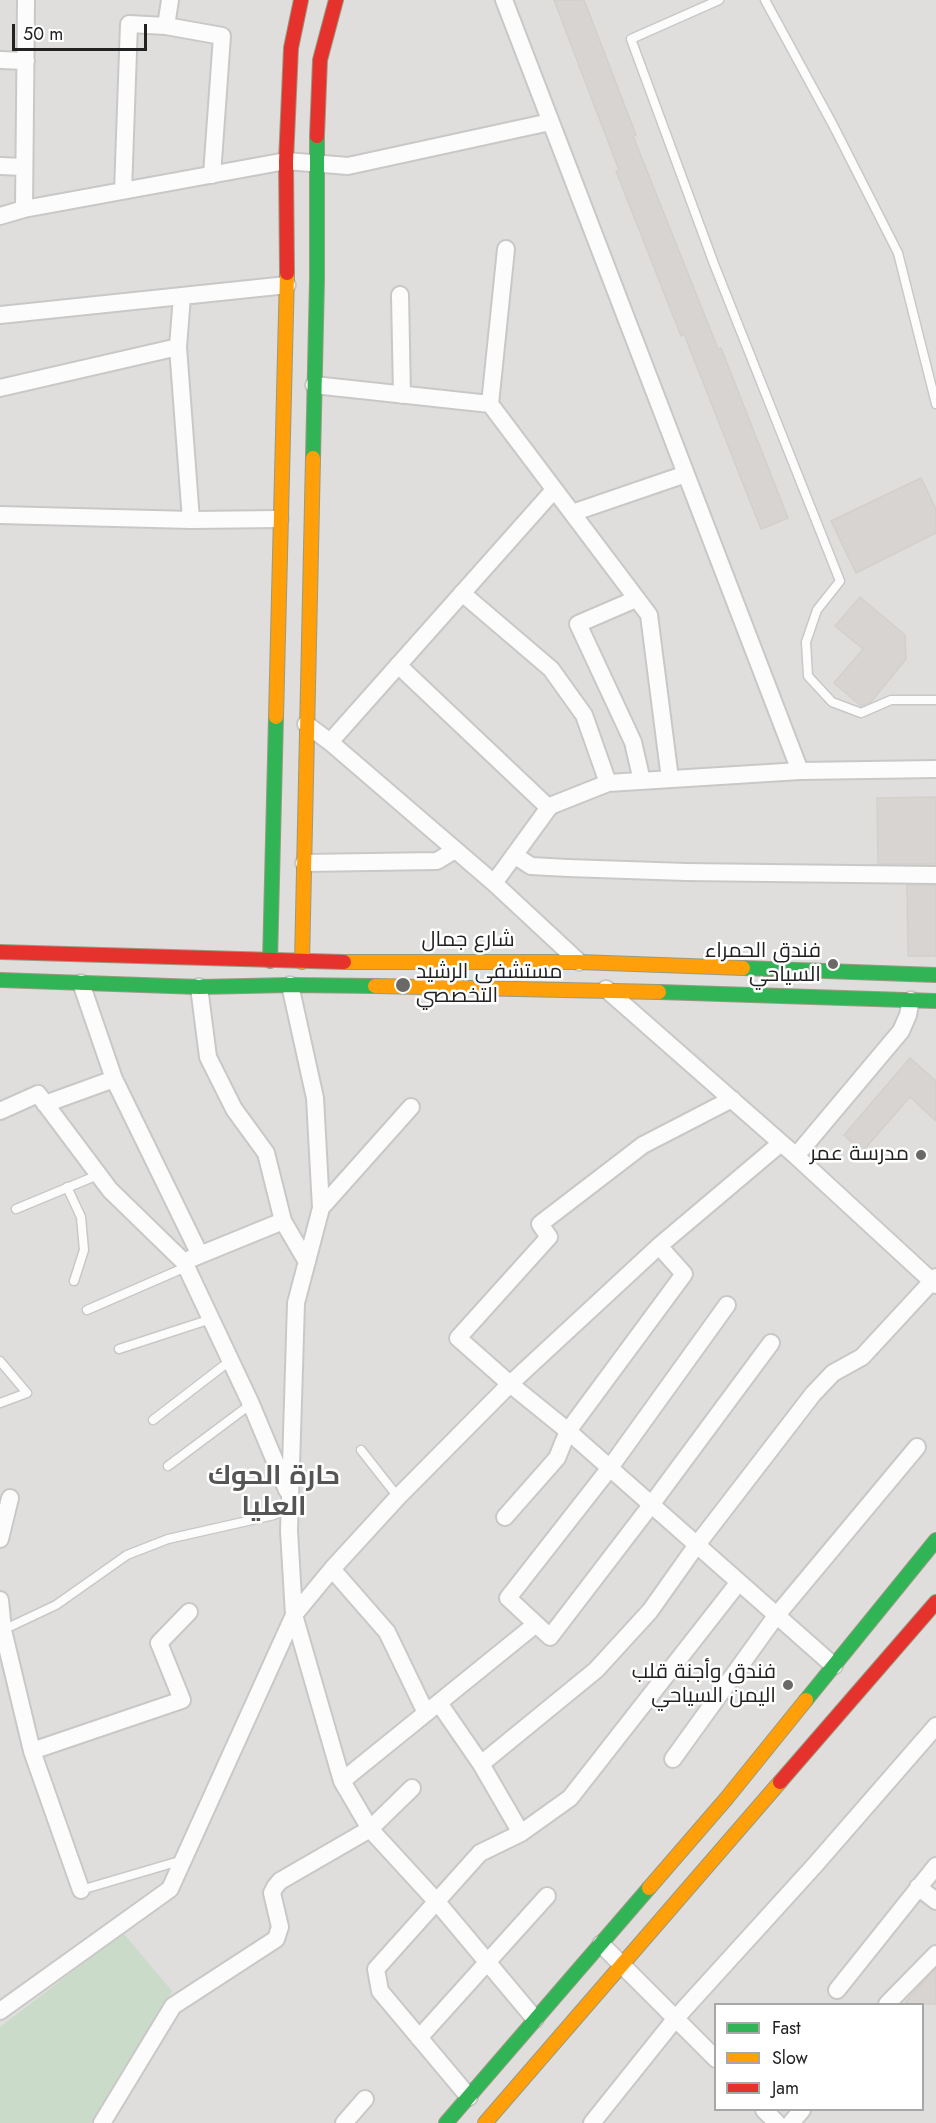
<!DOCTYPE html>
<html>
<head>
<meta charset="utf-8">
<style>
	body { margin:0 }
	#map { position:relative; width:936px; height:2123px; overflow:hidden; background:#f0eeeb; font-family:Jost,sans-serif }
	canvas { display:block }
	.legend { position:absolute; left:714px; top:2003px; width:210px; height:108px; box-sizing:border-box; background:#fff; border:2px solid #a7a7a7; margin:0; padding:8px 10px; list-style:none; font-size:18px; color:#222 }
	.legend li { display:flex; align-items:center; gap:12px; height:30px }
	.legend b { width:30px; border:2px solid #a7a7a7 }
	.scale { position:absolute; left:12px; top:24px; width:135px; height:27px; box-sizing:border-box; border:3px solid #222; border-top:0; padding-left:8px; font-size:18px; line-height:21px; white-space:nowrap; color:#222; -webkit-text-stroke:4px #fff; paint-order:stroke }
</style>
</head>
<body>
<div id="map">
<canvas width="936" height="2123"></canvas>
<ul class="legend">
<li><b style="height:8px;background:#30b455"></b>Fast</li>
<li><b style="height:8px;background:#ff9f0a"></b>Slow</li>
<li><b style="height:8px;background:#e5322d"></b>Jam</li>
</ul>
<div class="scale">50 m</div>
</div>
<script>
const c = document.querySelector('canvas').getContext('2d');
c.lineJoin = 'round';
function paint(path, color) { c.fillStyle = color; c.fill(path, 'evenodd'); }
const poly = rows => new Path2D(rows.map(r => 'M' + r).join(''));
function stroke(path, color, width, dash) { c.strokeStyle = color; c.lineWidth = width; c.lineCap = dash ? 'butt' : 'round'; c.setLineDash(dash || []); c.stroke(path); }
function write(font, color, halo, rows, align = 'center') {
  c.font = font + ' Jost,Cairo,sans-serif'; c.lineWidth = 5; c.setLineDash([]); c.textBaseline = 'middle'; c.strokeStyle = halo; c.fillStyle = color; for (const [text, x, y, turn = 0] of rows) {
    c.save(); c.translate(x, y); c.rotate((+turn || 0) * Math.PI / 180); c.textAlign = isNaN(turn) ? turn : align; if (halo) c.strokeText(text, 0, 0); c.fillText(text, 0, 0); c.restore();
  }
}
paint(poly([
	[0,0,936,0,936,2123,0,2123],
	[716,2004,922,2004,922,2110,716,2110]
]), '#dfdedc');
paint(poly([
	[123,1933,172,1991,92,2123,0,2123,0,2027]
]), '#cadbca');
const building = poly([
	[554,0,584,0,636,135,633,136,718,349,721,348,788,518,761,529,684,334,681,336,616,171,619,170,554,0],
	[921,478,936,509,936,533,856,573,831,521,921,478],
	[860,597,905,635,906,659,871,702,861,706,834,683,863,649,835,626,860,597],
	[936,797,936,864,878,864,877,798,936,797],
	[907,885,936,885,936,956,908,956,907,885],
	[910,1058,936,1081,936,1121,910,1097,862,1152,844,1135,910,1058],
	[936,1969,936,2004,904,2004,926,1979,936,1969]
]);
paint(building, '#d7d4d2');
stroke(building, '#d3d0cc', 1.5);
const lane = poly([
	[719,0,631,39,714,264,840,581,817,610,806,642,808,676,832,702,861,713,891,700,936,700],
	[765,0,833,125,898,253,936,404],
	[67,1187,81,1217,84,1250,74,1281],
	[16,1209,98,1175],
	[87,1310,186,1267],
	[119,1349,211,1319],
	[0,1361,27,1393,0,1403],
	[153,1420,231,1360],
	[361,1450,398,1497],
	[168,1466,251,1404],
	[3,1630,56,1605,127,1555,168,1539,274,1515,289,1498],
	[81,1890,183,1860]
]);
const street = poly([
	[504,0,800,771],
	[166,26,222,36,212,175],
	[0,60,26,61],
	[0,166,24,167],
	[123,191,129,24,166,26,170,0],
	[24,209,26,0],
	[0,216,24,209,286,161,348,166,550,122],
	[506,249,490,404,649,615,670,779],
	[400,295,402,395],
	[182,296,178,347,191,520],
	[0,315,287,285],
	[314,385,490,404],
	[0,388,178,347],
	[572,513,686,474],
	[0,515,191,520,280,519],
	[462,593,551,669,584,715,608,783],
	[636,599,578,624,633,742,642,781],
	[398,665,549,808],
	[306,724,330,742,494,883,579,962],
	[330,742,554,490],
	[514,855,531,866,568,868,686,872,936,875],
	[304,863,437,861,455,850],
	[494,883,550,806,608,783,800,771,936,769],
	[81,983,114,1079,200,1255],
	[290,985,315,1098,321,1208],
	[199,987,208,1057,234,1109,266,1153,283,1221,307,1262],
	[606,989,796,1156,936,1285],
	[732,1099,643,1145,540,1224,549,1237,458,1338,510,1384,568,1431,834,1666],
	[45,1104,114,1079],
	[411,1107,321,1208,296,1303,289,1531,294,1615,342,1781,370,1829,437,1902,535,2019],
	[0,1111,38,1094,110,1190,184,1262,251,1404,287,1490],
	[796,1156,901,1031,908,1015,911,1000],
	[190,1259,283,1221],
	[727,1305,609,1469,508,1598,550,1637,651,1505,771,1343],
	[505,1517,557,1458,568,1431,684,1274,659,1246],
	[0,1539,10,1498],
	[332,1569,387,1632,426,1713],
	[0,1600,3,1630,32,1751,81,1890],
	[439,1703,481,1764,521,1833],
	[32,1751,182,1700,159,1643,189,1612],
	[673,1759,776,1616,917,1447],
	[481,1764,596,1670,650,1611,696,1546,813,1394,833,1373,862,1357,936,1277],
	[342,1781,536,1624],
	[918,1887,936,1901],
	[601,1944,716,2059],
	[837,1990,936,1866],
	[887,2004,936,1954],
	[0,2011,170,1889,294,1615,332,1569,398,1497,510,1384,659,1246,781,1143],
	[419,2038,547,1896],
	[469,2097,380,1991,376,1969,480,1853,521,1833,570,1798,739,1582],
	[764,2110,777,2123],
	[102,2123,173,2006,276,1939,280,1927,272,1893,275,1887,280,1881,370,1829,412,1788],
	[344,2123,365,2099],
	[592,2123,676,2018,815,1865,936,1726],
	[791,2123,802,2110]
]);
const fast = poly([
	[313,458,317,279,317,136],
	[270,961,276,717],
	[743,968,936,975],
	[0,980,199,987,290,985,375,986],
	[659,992,936,1001],
	[806,1700,936,1540],
	[446,2123,649,1888]
]);
const slow = poly([
	[276,717,287,273],
	[302,962,313,458],
	[344,962,579,962,743,968],
	[375,986,659,992],
	[649,1888,726,1799,806,1700],
	[485,2123,780,1782]
]);
const jam = poly([
	[317,136,320,60,336,0],
	[287,273,286,161,291,48,301,0],
	[0,952,344,962],
	[780,1782,936,1602]
]);
stroke(lane, '#c9c8c7', 11);
stroke(street, '#c9c8c7', 20);
stroke(fast, '#999a82', 16);
stroke(slow, '#999a82', 16);
stroke(jam, '#999a82', 16);
stroke(lane, '#fdfcfc', 8);
stroke(street, '#fdfcfc', 16);
stroke(fast, '#30b455', 14);
stroke(slow, '#ff9f0a', 14);
stroke(jam, '#e5322d', 14);
for (const [x, y, r, color] of [
	[833,964,6,"#6a6968"],
	[403,985,8,"#6a6968"],
	[921,1155,6,"#6a6968"],
	[788,1685,6,"#6a6968"]
]) { const dot = new Path2D(); dot.arc(x, y, r, 0, 2 * Math.PI); c.fillStyle = color; c.fill(dot); stroke(dot, '#fff', 2); }
write('21px', '#222', '#fff', [
	["شارع جمال",468,941]
]);
write('21px', '#222', '#fff', [
	["فندق الحمراء",821,952],
	["السياحي",821,976],
	["مستشفى الرشيد",416,973,"left"],
	["التخصصي",416,997,"left"],
	["مدرسة عمر",909,1155],
	["فندق وأجنة قلب",776,1673],
	["اليمن السياحي",776,1697]
], 'right');
write('bold 27px', '#555', '#fff', [
	["حارة الحوك",274,1477],
	["العليا",274,1508]
]);
</script>
</body>
</html>
